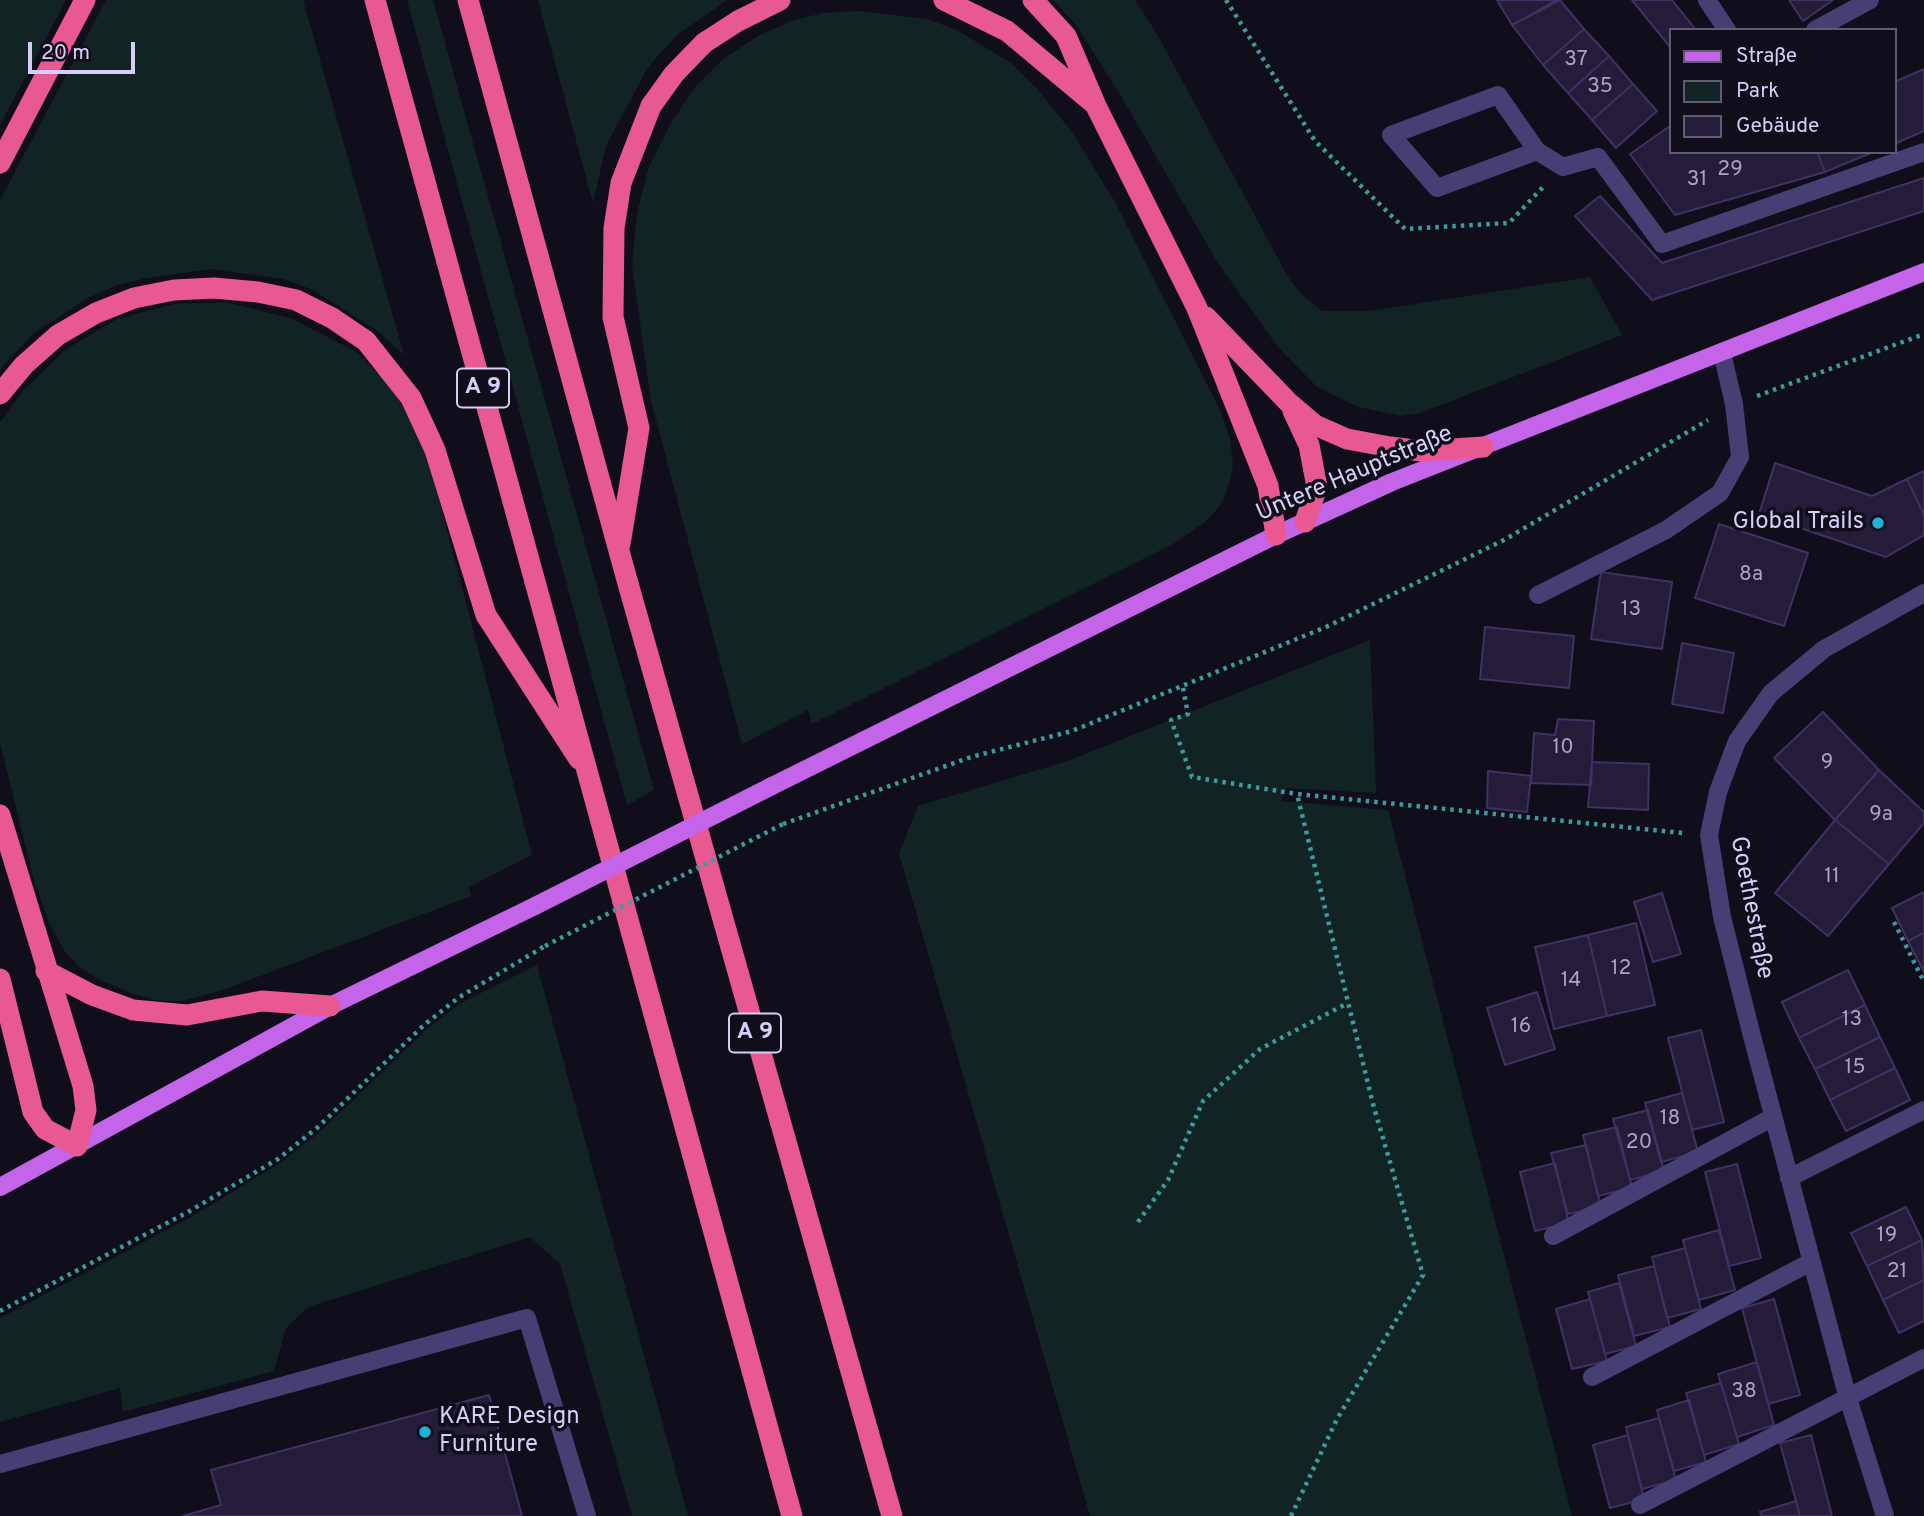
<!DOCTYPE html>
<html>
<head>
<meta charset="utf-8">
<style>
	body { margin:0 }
	#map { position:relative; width:1924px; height:1516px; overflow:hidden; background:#110e1b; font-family:Overpass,sans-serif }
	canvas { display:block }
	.legend { position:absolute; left:1669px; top:28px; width:228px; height:126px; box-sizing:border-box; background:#110e1b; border:2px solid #605b73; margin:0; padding:9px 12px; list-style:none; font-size:21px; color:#d7cef8 }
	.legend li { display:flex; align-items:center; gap:14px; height:35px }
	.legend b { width:35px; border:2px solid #605b73 }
	.scale { position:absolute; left:28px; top:42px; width:107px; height:32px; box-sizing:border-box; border:4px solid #d7cef8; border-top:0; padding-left:9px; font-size:21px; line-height:24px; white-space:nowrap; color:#d7cef8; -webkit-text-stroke:5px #110e1b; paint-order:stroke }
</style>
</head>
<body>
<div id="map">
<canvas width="1924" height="1516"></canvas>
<ul class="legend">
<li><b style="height:9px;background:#c364e9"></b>Straße</li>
<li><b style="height:19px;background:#122324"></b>Park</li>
<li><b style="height:19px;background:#251c39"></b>Gebäude</li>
</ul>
<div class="scale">20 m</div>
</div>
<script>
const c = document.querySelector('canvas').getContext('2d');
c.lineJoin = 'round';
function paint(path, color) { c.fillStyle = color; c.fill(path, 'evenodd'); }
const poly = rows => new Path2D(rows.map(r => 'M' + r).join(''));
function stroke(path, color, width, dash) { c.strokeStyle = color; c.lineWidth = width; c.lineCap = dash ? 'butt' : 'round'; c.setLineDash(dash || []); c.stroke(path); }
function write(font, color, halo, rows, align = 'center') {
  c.font = font + ' Overpass,sans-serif'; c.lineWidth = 7; c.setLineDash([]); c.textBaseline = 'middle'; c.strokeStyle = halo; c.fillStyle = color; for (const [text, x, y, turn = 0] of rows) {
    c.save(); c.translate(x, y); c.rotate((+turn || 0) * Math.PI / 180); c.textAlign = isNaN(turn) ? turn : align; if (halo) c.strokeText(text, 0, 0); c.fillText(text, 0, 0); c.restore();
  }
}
paint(poly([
	[0,0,66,0,0,125],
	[106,0,303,0,404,355,379,332,313,290,284,279,211,269,147,278,117,285,88,298,34,333,0,369,0,200],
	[407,0,433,0,654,790,627,805],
	[538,0,727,0,677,35,648,67,606,146,593,203],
	[1053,0,1135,0,1157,34,1288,277,1299,292,1322,311,1369,311,1590,277,1622,335,1420,413,1401,416,1358,407,1317,387,1278,347,1218,263,1121,96,1076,25],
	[859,11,927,19,957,30,1012,64,1037,89,1072,132,1115,202,1221,412,1230,439,1233,464,1229,485,1220,506,1205,522,1173,544,812,724,808,710,742,744,651,401,632,265,637,214,649,166,670,125,694,88,723,59,758,36,791,21,823,13],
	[226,302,290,318,355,351,384,379,406,410,426,450,532,855,469,887,471,896,223,990,183,1001,159,1001,130,993,98,979,77,965,64,950,49,923,33,877,0,743,0,422,23,391,65,350,117,319,174,304],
	[1370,640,1376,793,1287,788,1281,801,1388,810,1572,1516,1090,1516,899,853,918,806,1068,761],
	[537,965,688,1516,632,1516,560,1264,530,1237,308,1307,286,1328,274,1371,123,1412,120,1388,0,1422,0,1318,191,1217,280,1163,321,1131,427,1029,461,1003]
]), '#122324');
const building = poly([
	[1497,0,1557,0,1512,25,1497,0],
	[1560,0,1584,29,1543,65,1512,25,1560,0],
	[1632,0,1672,0,1696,30,1670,30,1670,47,1632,0],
	[1789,0,1833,0,1803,21,1789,0],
	[1584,29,1609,56,1568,93,1543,65,1584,29],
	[1609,56,1633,84,1592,120,1568,93,1609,56],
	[1924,69,1924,131,1894,144,1894,82,1924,69],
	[1633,84,1657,111,1616,148,1592,120,1633,84],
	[1670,126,1670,152,1817,152,1825,172,1675,215,1630,154,1670,126],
	[1817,152,1873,152,1825,172,1817,152],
	[1924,178,1924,211,1652,300,1575,216,1600,196,1662,263,1924,178],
	[1775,463,1872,496,1907,479,1924,515,1924,535,1886,557,1759,514,1775,463],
	[1924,471,1924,515,1907,479,1924,471],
	[1719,524,1808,553,1784,626,1695,598,1719,524],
	[1601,572,1672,582,1662,649,1591,639,1601,572],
	[1485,627,1574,636,1569,688,1480,679,1485,627],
	[1682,643,1734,653,1723,713,1672,704,1682,643],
	[1823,712,1879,770,1835,820,1774,758,1823,712],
	[1558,719,1594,721,1591,785,1531,783,1534,733,1555,735,1558,719],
	[1592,762,1649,764,1648,810,1588,807,1592,762],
	[1879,770,1924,812,1924,823,1889,864,1835,820,1879,770],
	[1488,771,1531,776,1527,812,1487,808,1488,771],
	[1835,820,1889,864,1828,936,1775,893,1835,820],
	[1924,892,1924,933,1908,941,1892,908,1924,892],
	[1662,893,1681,954,1653,962,1634,902,1662,893],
	[1636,923,1655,1005,1607,1016,1588,935,1636,923],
	[1924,933,1924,972,1908,941,1924,933],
	[1588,935,1607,1016,1554,1029,1535,947,1588,935],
	[1848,970,1865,1005,1799,1038,1782,1002,1848,970],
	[1537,992,1555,1049,1505,1065,1487,1008,1537,992],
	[1865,1005,1880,1037,1815,1069,1799,1038,1865,1005],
	[1701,1030,1724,1122,1692,1130,1668,1038,1701,1030],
	[1880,1037,1895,1068,1830,1100,1815,1069,1880,1037],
	[1895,1068,1910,1100,1846,1131,1830,1100,1895,1068],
	[1682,1093,1698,1152,1661,1162,1645,1103,1682,1093],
	[1648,1110,1664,1171,1630,1180,1613,1119,1648,1110],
	[1617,1127,1632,1188,1598,1196,1583,1135,1617,1127],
	[1586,1145,1601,1207,1568,1214,1551,1153,1586,1145],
	[1555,1163,1569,1223,1535,1231,1520,1172,1555,1163],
	[1737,1164,1761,1258,1729,1266,1705,1172,1737,1164],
	[1906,1207,1922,1240,1867,1266,1851,1233,1906,1207],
	[1719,1230,1735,1290,1699,1300,1683,1240,1719,1230],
	[1922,1240,1924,1280,1883,1300,1867,1266,1922,1240],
	[1685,1248,1701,1309,1667,1318,1652,1257,1685,1248],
	[1654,1266,1670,1327,1634,1336,1618,1275,1654,1266],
	[1924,1280,1924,1321,1899,1333,1883,1300,1924,1280],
	[1619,1283,1636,1346,1605,1354,1588,1292,1619,1283],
	[1590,1299,1607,1361,1572,1369,1556,1309,1590,1299],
	[1774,1299,1800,1395,1768,1404,1742,1308,1774,1299],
	[1757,1362,1774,1425,1737,1437,1718,1374,1757,1362],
	[1721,1383,1739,1444,1704,1455,1686,1393,1721,1383],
	[489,1395,522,1516,183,1516,221,1505,211,1470,489,1395],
	[1689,1400,1706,1462,1674,1471,1657,1410,1689,1400],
	[1659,1418,1676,1480,1642,1489,1626,1427,1659,1418],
	[1628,1435,1644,1499,1610,1508,1593,1445,1628,1435],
	[1811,1435,1832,1516,1800,1516,1780,1443,1811,1435],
	[1796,1501,1800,1516,1762,1516,1760,1512,1796,1501]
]);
paint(building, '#251c39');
stroke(building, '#3f3162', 2);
stroke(poly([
	[1226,0,1315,141,1405,229,1509,223,1544,186],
	[1757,396,1924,334],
	[1183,688,1188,714,1171,720,1192,777,1297,794],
	[783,824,971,757,1072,731,1326,627,1504,540,1708,420],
	[1894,922,1924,982],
	[1138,1222,1168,1180,1203,1101,1260,1049,1348,1003],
	[0,1311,188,1212,278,1159,318,1127,424,1025,458,998,545,946],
	[1291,1516,1337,1419,1423,1275,1373,1104,1297,794,1683,833]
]), '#3c9b9e', 4.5, [3.5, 5]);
stroke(poly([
	[1707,0,1727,30],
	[1815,30,1870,0],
	[1537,151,1437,188,1391,135,1498,95,1537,151,1563,167,1598,157,1662,244,1924,152],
	[1538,595,1666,530,1720,493,1740,457,1734,404,1722,353],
	[1789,1178,1924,1110],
	[1553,1236,1773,1117],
	[1592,1377,1811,1262],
	[0,1464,527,1318,587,1516],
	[1640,1505,1924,1358],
	[1885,1516,1847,1395,1752,1036,1722,917,1709,835,1718,792,1737,741,1771,693,1824,649,1924,593]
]), '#453f74', 18);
stroke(poly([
	[772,786,1276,535,1392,482,1924,272],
	[0,1187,330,1006,535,906]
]), '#c364e9', 18);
stroke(poly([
	[375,0,792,1516],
	[468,0,627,580,892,1516],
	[944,0,1007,31,1092,102],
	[1033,0,1066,36,1096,106,1197,308,1268,486,1276,535],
	[0,163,85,0],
	[1206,317,1289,403,1315,425,1347,439,1390,447,1422,451,1483,447],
	[0,394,24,365,58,335,96,313,134,298,174,290,214,288,258,292,296,300,332,318,366,341,411,398,435,450,486,615,579,759],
	[1293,411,1309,445,1317,487,1305,522],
	[620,544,639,428,613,317,614,228,621,183,651,106,674,74,704,43,738,21,780,0],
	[0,815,83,1086,86,1110,77,1146,45,1129,33,1112,0,979],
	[46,971,92,995,133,1010,187,1015,262,1001,330,1006]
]), '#e85991', 21);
stroke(poly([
	[545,946,783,824]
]), '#3c9b9e', 4.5, [3.5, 5]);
stroke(poly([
	[535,906,772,786]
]), '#c364e9', 18);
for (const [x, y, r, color] of [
	[1878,523,7,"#1eb2d5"],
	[425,1432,7,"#1eb2d5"]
]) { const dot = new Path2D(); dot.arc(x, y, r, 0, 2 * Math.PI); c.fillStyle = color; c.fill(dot); stroke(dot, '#110e1b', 2.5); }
write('21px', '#aaa2c8', null, [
	["37",1576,61],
	["35",1600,88],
	["29",1730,171],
	["31",1697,181],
	["8a",1751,576],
	["13",1631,611],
	["10",1563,749],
	["9",1827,764],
	["9a",1881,816],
	["11",1832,878],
	["12",1621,970],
	["14",1571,982],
	["13",1852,1021],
	["16",1521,1028],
	["15",1855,1069],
	["18",1670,1120],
	["20",1639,1144],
	["19",1887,1237],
	["21",1897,1273],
	["38",1744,1393]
]);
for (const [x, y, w] of [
	[483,388,52],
	[755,1033,52]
]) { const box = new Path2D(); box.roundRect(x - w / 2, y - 19.5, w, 39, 5); c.fillStyle = '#110e1b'; c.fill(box); stroke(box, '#d7cef8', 2); }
write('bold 23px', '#d7cef8', null, [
	["A 9",483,388],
	["A 9",755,1033]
]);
write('24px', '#d7cef8', '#110e1b', [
	["Untere Hauptstraße",1355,475,-23],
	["Goethestraße",1750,908,79]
]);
write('24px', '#d7cef8', '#110e1b', [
	["Global Trails",1864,523],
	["KARE Design",439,1418,"left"],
	["Furniture",439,1446,"left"]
], 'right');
</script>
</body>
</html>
